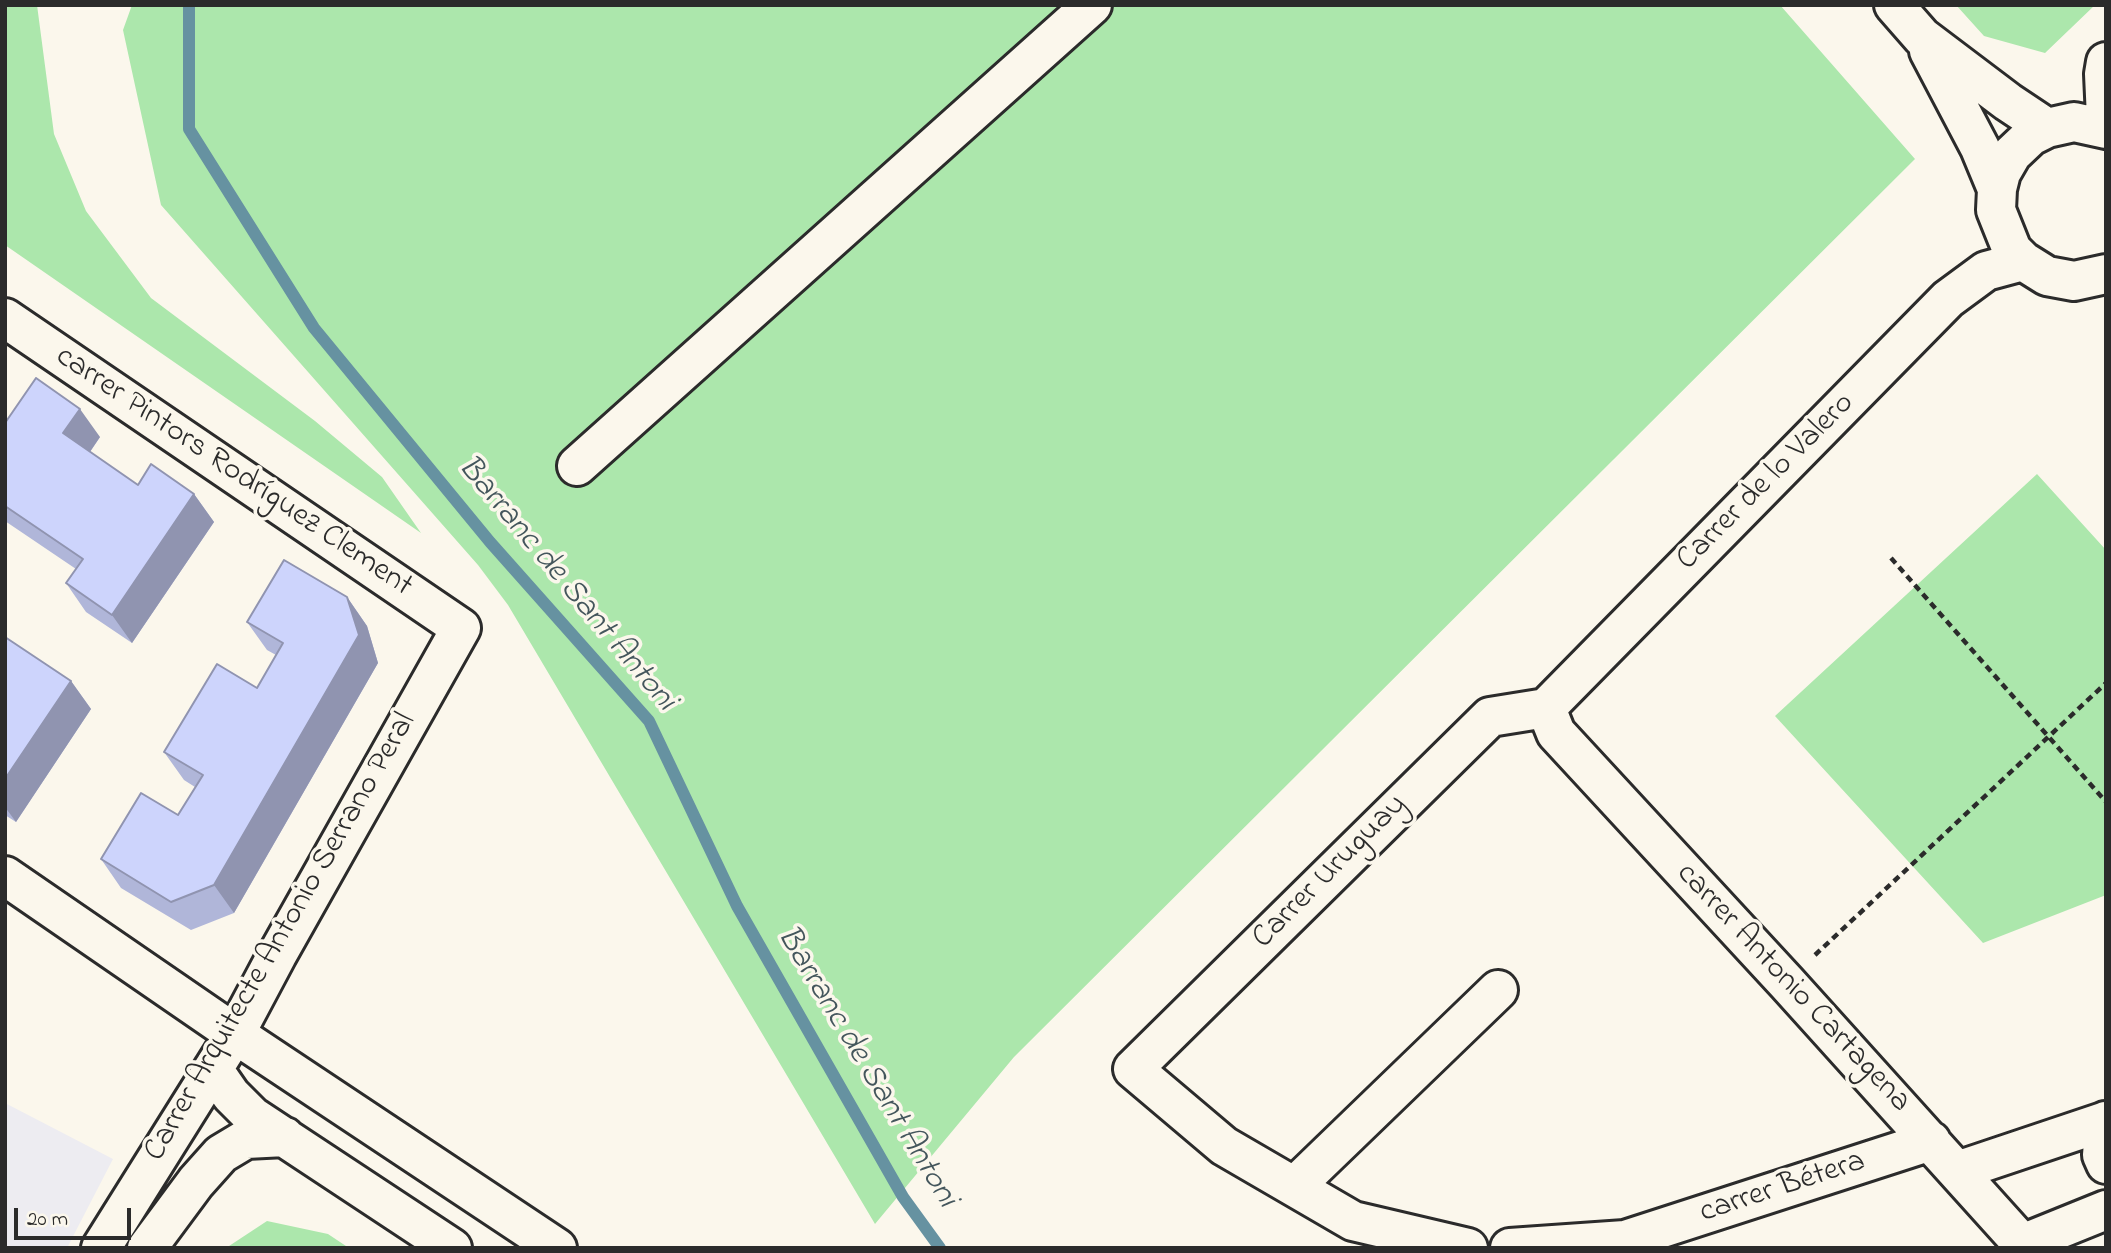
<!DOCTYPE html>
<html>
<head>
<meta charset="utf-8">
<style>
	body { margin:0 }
	#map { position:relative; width:2111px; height:1253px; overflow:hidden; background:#fbf7ec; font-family:"Indie Flower",sans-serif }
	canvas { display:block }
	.frame { position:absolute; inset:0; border:7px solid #2b2b2b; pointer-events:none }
	.scale { position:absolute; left:14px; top:1208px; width:117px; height:32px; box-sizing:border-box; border:4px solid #2b2b2b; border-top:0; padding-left:9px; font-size:21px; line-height:24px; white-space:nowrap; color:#2b2b2b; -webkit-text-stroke:5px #fbf7ec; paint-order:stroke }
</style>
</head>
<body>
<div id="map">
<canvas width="2111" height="1253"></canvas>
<div class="frame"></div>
<div class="scale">20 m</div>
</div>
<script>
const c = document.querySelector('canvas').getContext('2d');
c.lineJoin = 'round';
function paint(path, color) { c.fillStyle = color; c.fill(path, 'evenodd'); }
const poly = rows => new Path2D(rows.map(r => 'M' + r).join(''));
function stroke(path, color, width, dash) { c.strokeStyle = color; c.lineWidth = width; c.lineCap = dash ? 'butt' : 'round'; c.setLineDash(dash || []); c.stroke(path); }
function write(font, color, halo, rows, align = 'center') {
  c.font = font + ' "Indie Flower",sans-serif'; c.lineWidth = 7; c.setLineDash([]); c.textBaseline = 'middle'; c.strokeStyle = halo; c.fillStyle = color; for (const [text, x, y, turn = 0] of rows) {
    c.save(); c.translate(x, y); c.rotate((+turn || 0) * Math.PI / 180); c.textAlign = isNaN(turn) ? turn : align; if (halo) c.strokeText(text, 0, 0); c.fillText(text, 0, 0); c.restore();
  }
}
paint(poly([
	[5,1103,113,1159,67,1248,5,1248]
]), '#edecf1');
paint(poly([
	[5,5,37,5,54,134,86,211,151,298,315,421,382,477,421,533,5,245],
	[132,5,1780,5,1915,159,1014,1057,875,1224,508,605,478,565,161,205,123,30],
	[1956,5,2095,5,2045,53,1984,36],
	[2037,474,2106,550,2106,895,1983,943,1775,716],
	[267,1221,328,1234,349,1248,226,1248]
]), '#ace7ac');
stroke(poly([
	[189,5,189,129,314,328,490,542,649,721,737,906,903,1197,940,1248]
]), '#6692a1', 12);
const minor = poly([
	[1894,5,1922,37,2008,102,2047,128],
	[1929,51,1980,148,1997,189],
	[2106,62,2104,74,2106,118],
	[2106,129,2074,122,2047,128,2031,136,2012,154,2001,173,1997,189,1996,210,2012,250,2023,261,2047,276,2074,281,2106,274],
	[5,318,461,628,277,955,235,1034,101,1248],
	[577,466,1092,5],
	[1546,708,1556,733,1787,983,2026,1248],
	[1546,708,1948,299,1986,271,2023,261],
	[5,876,235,1034,557,1248],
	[213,1069,231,1095,252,1116,452,1248],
	[2105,1121,2102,1155,2106,1164],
	[1957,1171,2106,1121],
	[1295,1186,1498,990],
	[2022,1244,2106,1210],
	[147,1248,196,1182,221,1154,246,1139,285,1137],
	[1468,1248,1353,1221,1224,1146,1133,1069,1490,717,1546,708],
	[1510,1248,1625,1240,1931,1141]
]);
stroke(minor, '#2b2b2b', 44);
stroke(poly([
	[1891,558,2106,802],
	[1815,955,2106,683]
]), '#2b2b2b', 4.5, [7, 5]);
stroke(minor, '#fbf7ec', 38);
paint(poly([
	[5,423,100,437,90,452,138,485,194,494,214,522,132,643,86,612,66,583,76,569,5,521],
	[347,597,367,626,378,663,234,913,191,930,121,888,101,859,178,815,195,787,184,780,164,752,257,688,276,655,267,650,247,622],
	[5,637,71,681,91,709,16,822,5,815]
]), '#b0b6d9');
paint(poly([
	[80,409,100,437,83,462,63,433],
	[194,494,214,522,132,643,112,615],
	[347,597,367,626,378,663,234,913,214,885],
	[71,681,91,709,16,822,5,807,5,779]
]), '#9094b0');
const building = poly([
	[36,378,80,409,63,433,138,485,151,464,194,494,112,615,66,583,83,559,5,506,5,423,36,378],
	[284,560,347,597,359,635,214,885,171,902,101,859,141,793,178,815,203,775,164,752,217,664,257,688,283,643,247,622,284,560],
	[5,637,71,681,5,779,5,637]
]);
paint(building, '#cdd4fc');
stroke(building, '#9094b0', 2);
write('32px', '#2b2b2b', '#fbf7ec', [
	["carrer Pintors Rodríguez Clement",233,473,34],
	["Carrer de lo Valero",1767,483,-45],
	["Carrer Uruguay",1331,873,-45],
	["Carrer Arquitecte Antonio Serrano Peral",282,938,-60],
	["carrer Antonio Cartagena",1792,989,47],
	["carrer Bétera",1783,1189,-18]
]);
write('italic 33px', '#44565c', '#fbf7ec', [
	["Barranc de Sant Antoni",565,585,50],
	["Barranc de Sant Antoni",865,1068,59]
]);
</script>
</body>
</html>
